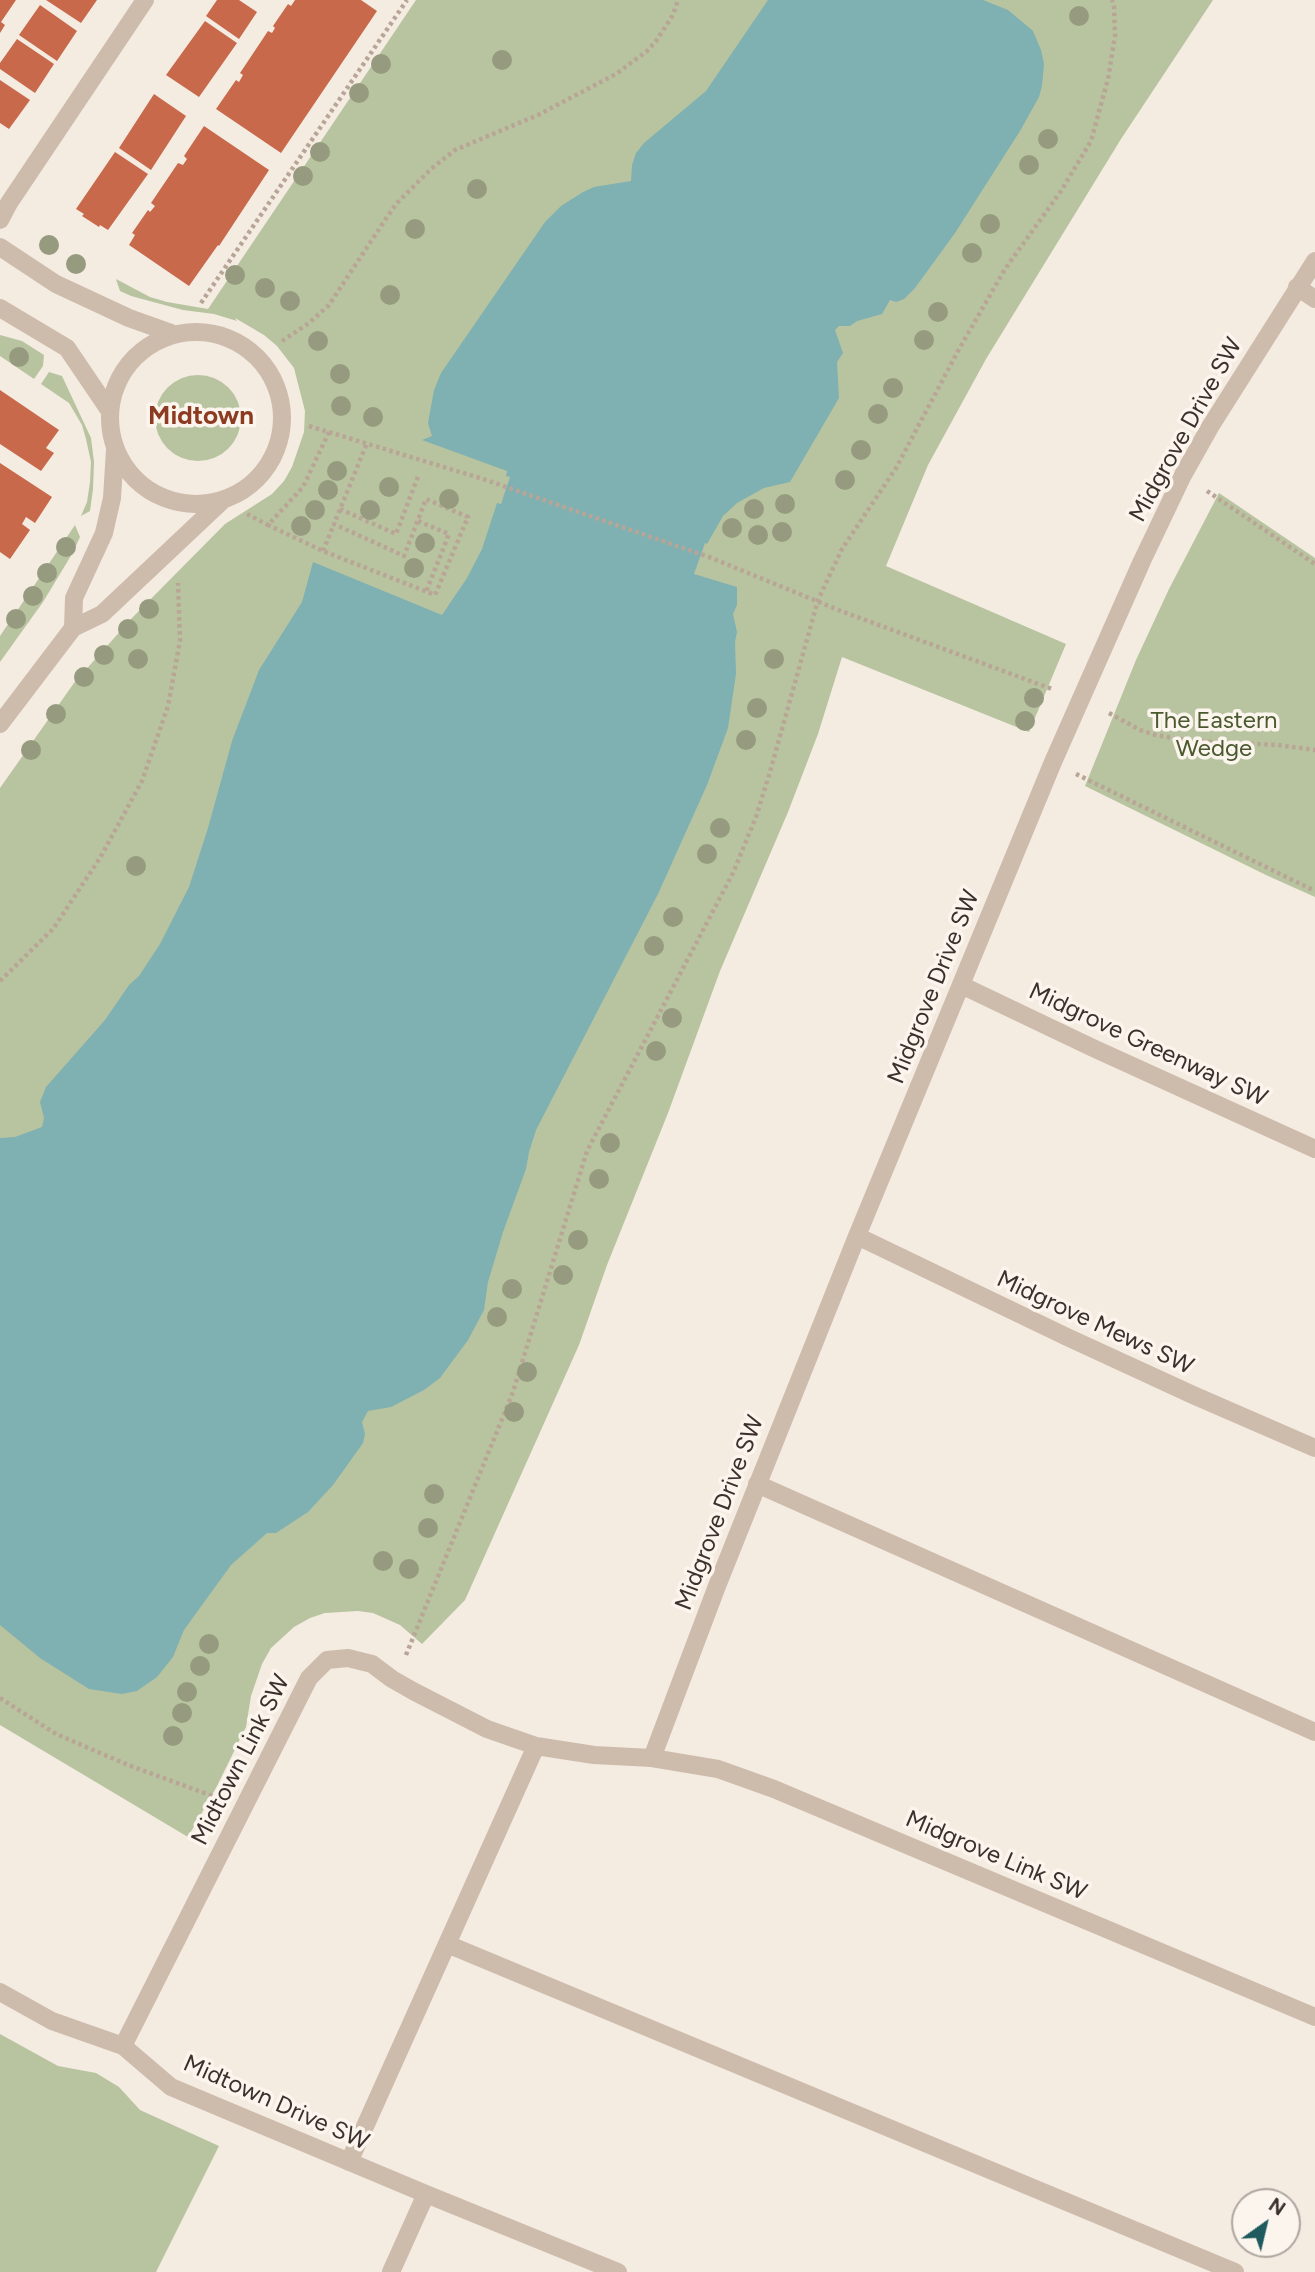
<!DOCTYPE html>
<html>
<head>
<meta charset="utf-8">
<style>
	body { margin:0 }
	#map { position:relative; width:1315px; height:2272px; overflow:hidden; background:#f4ebe1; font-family:Figtree,sans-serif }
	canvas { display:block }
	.north { position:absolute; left:1231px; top:2188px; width:70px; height:70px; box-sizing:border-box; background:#fbf5ee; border:2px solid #aea6a0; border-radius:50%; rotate:34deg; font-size:19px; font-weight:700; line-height:28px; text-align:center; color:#3b302b }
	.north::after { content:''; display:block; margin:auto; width:24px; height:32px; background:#1f5a5e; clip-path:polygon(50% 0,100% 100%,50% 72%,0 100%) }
</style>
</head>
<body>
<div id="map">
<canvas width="1315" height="2272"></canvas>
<div class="north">N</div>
</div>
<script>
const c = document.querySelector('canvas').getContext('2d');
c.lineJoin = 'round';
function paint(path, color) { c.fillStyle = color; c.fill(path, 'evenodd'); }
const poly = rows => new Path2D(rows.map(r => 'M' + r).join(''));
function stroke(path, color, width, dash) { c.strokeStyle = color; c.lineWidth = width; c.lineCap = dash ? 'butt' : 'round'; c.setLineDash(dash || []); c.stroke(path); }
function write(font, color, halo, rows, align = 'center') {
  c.font = font + ' Figtree,sans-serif'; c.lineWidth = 7; c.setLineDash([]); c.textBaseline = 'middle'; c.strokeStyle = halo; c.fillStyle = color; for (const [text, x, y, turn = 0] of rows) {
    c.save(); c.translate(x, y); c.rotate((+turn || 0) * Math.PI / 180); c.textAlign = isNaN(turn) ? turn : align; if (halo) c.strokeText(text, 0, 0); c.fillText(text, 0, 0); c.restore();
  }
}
paint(poly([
	[416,0,1213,0,1121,139,986,359,928,465,886,566,1066,644,1029,732,842,657,818,734,788,812,720,971,668,1113,607,1265,579,1345,465,1600,422,1644,400,1625,373,1613,358,1611,325,1613,310,1618,294,1627,271,1648,262,1664,251,1696,246,1727,217,1786,188,1837,0,1725,0,788,74,683,132,618,225,524,272,494,284,481,292,467,304,432,305,411,294,368,277,346,264,335,235,318,237,321,214,314,183,310,131,296,120,291,116,279,150,297,167,302,208,309],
	[0,335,22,341,44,355,43,366,34,379,0,356],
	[49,372,62,376,91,438,94,462,93,489,90,511,81,516,87,502,90,482,91,462,86,439,82,425,69,403,41,384],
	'155 418a43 43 0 1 1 86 0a43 43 0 1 1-86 0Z',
	[1219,493,1315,558,1315,897,1266,875,1085,786,1136,660,1169,589],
	[75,525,80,537,72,554,43,602,0,662,0,636],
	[0,2034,58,2066,96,2073,119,2087,140,2110,219,2146,156,2272,0,2272]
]), '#b8c4a0');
paint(poly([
	[768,0,983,0,1008,10,1033,31,1041,50,1044,64,1042,86,1039,97,1020,131,955,233,915,288,904,299,896,302,890,300,882,314,857,321,850,326,839,326,835,330,843,353,837,362,839,398,790,482,764,488,737,503,723,516,707,544,705,543,694,574,737,587,737,605,733,614,737,632,735,642,736,674,728,728,707,785,658,894,536,1130,529,1152,526,1169,503,1232,488,1282,484,1310,468,1340,440,1378,424,1390,391,1407,368,1411,362,1422,365,1434,363,1443,333,1485,308,1512,276,1533,267,1533,231,1565,184,1630,173,1657,157,1677,137,1691,122,1694,89,1689,40,1658,0,1625,0,1138,15,1137,42,1127,44,1118,40,1102,46,1087,105,1020,129,985,139,976,160,944,189,887,208,828,232,741,259,670,302,602,313,562,442,615,467,578,482,549,497,503,501,504,510,477,506,476,507,471,422,440,432,436,428,423,434,390,441,373,545,222,561,206,583,192,594,187,631,181,632,165,636,153,644,143,706,91]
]), '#7fb0b2');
paint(poly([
	[0,0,16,0,1,22,5,25,0,33],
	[46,0,97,0,81,23],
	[217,0,239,0,257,12,239,39,206,16],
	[295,0,361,0,377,11,281,153,216,109,236,80,239,82,243,75,240,73,268,31,272,33,275,28,273,26,288,4,291,6],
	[40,5,77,31,57,61,19,35],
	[205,21,237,43,199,97,166,75],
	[17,39,54,64,35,93,0,69,0,63],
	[0,80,30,100,9,129,0,123],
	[154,94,186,116,151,170,119,148],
	[204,126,269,170,219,246,218,245,189,286,129,245,135,235,132,233,148,210,150,212,155,206,151,203,178,163,183,165,187,159,184,156],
	[115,152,148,174,108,230,100,225,99,227,82,216,84,214,76,209],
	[0,390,59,430,46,448,54,453,41,471,0,444],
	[0,463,52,497,35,523,26,517,22,524,30,530,10,559,0,552]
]), '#c8694b');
stroke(poly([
	[201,303,407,0],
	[282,341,309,323,329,305,387,217,397,203,431,169,455,150,538,115,616,74,647,51,656,41,673,15,678,0],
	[309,426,483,479,709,557,841,611,1052,689],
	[329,432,303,487,268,525,323,551,435,595,468,517,426,499,404,556,334,524,367,443],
	[1207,491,1315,564],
	[340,509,396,534,419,474],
	[247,514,268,525],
	[418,521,449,534,426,592],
	[323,551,334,524],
	[1109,713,1140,730,1156,735,1190,741,1278,745,1315,750],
	[1076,774,1315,891],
	[0,981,53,929,100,858,142,781,168,706,180,641,178,583],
	[406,1655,513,1392,587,1151,733,873,756,817,770,772,818,600,842,549,896,468,958,351,1005,269,1061,191,1091,141,1108,79,1115,36,1114,6,1112,0],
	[0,1698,56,1734,128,1765,218,1798]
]), '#b9a596', 4.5, [3.5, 3.5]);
stroke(poly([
	[0,220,9,203,145,0],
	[0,247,56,284,129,318,171,333],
	[1297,287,1315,299],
	[0,308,67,348,109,410],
	'110 418a86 86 0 1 1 172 0a86 86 0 1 1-172 0Z',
	[73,628,74,598,104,533,112,498,115,450],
	[0,724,73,628,102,614,222,501],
	[961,985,1093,1048,1315,1149],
	[857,1236,1067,1337,1193,1395,1315,1448],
	[757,1484,1315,1732],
	[652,1758,717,1586,857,1236,1053,762,1142,561,1183,475,1210,427,1315,261],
	[447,1944,1235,2272],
	[0,1992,52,2021,123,2046,171,2087,426,2194,618,2272],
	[123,2046,309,1678,327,1660,348,1658,372,1664,392,1679,413,1691,487,1729,536,1746,594,1755,652,1758,718,1769,774,1789,1315,2017],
	[349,2162,536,1746],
	[391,2272,426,2194]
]), '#cdbbac', 18);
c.fillStyle = '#969b7f';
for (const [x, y] of [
	[1079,16],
	[502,60],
	[381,64],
	[359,93],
	[1048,139],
	[320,152],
	[1029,165],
	[303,176],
	[477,189],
	[990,224],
	[415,229],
	[49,245],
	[972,253],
	[76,264],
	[235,275],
	[265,288],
	[390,295],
	[290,301],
	[938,312],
	[924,340],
	[318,341],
	[19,357],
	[340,374],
	[893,388],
	[341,406],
	[878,414],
	[373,417],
	[861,450],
	[337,471],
	[845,480],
	[389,487],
	[328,490],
	[449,499],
	[785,504],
	[754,509],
	[315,510],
	[370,510],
	[301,526],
	[732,528],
	[782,532],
	[758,535],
	[425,543],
	[66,547],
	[414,568],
	[47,573],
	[33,596],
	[149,609],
	[16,619],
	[128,629],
	[104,655],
	[138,659],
	[774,659],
	[84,677],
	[1034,698],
	[757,708],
	[56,714],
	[1025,721],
	[746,740],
	[31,750],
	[720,828],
	[707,854],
	[136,866],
	[673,917],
	[654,946],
	[672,1018],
	[656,1051],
	[610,1143],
	[599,1179],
	[578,1240],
	[563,1275],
	[512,1289],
	[497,1317],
	[527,1372],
	[514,1412],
	[434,1494],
	[428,1528],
	[383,1561],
	[409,1569],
	[209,1644],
	[200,1666],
	[187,1692],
	[182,1713],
	[173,1736]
]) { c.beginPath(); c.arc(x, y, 10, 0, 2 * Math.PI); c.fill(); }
write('24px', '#3b302b', '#fbf5ee', [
	["Midgrove Drive SW",1186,430,-61],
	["Midgrove Drive SW",934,987,-68],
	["Midgrove Greenway SW",1148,1045,25],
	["Midgrove Mews SW",1095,1323,25],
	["Midgrove Drive SW",720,1513,-69],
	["Midtown Link SW",241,1760,-63],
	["Midgrove Link SW",996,1856,23],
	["Midtown Drive SW",276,2103,24]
]);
write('24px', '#4a5a2e', '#fbf5ee', [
	["The Eastern",1214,721],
	["Wedge",1214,749]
]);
write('bold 26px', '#8c3b22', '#fbf5ee', [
	["Midtown",201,416]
]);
</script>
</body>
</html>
